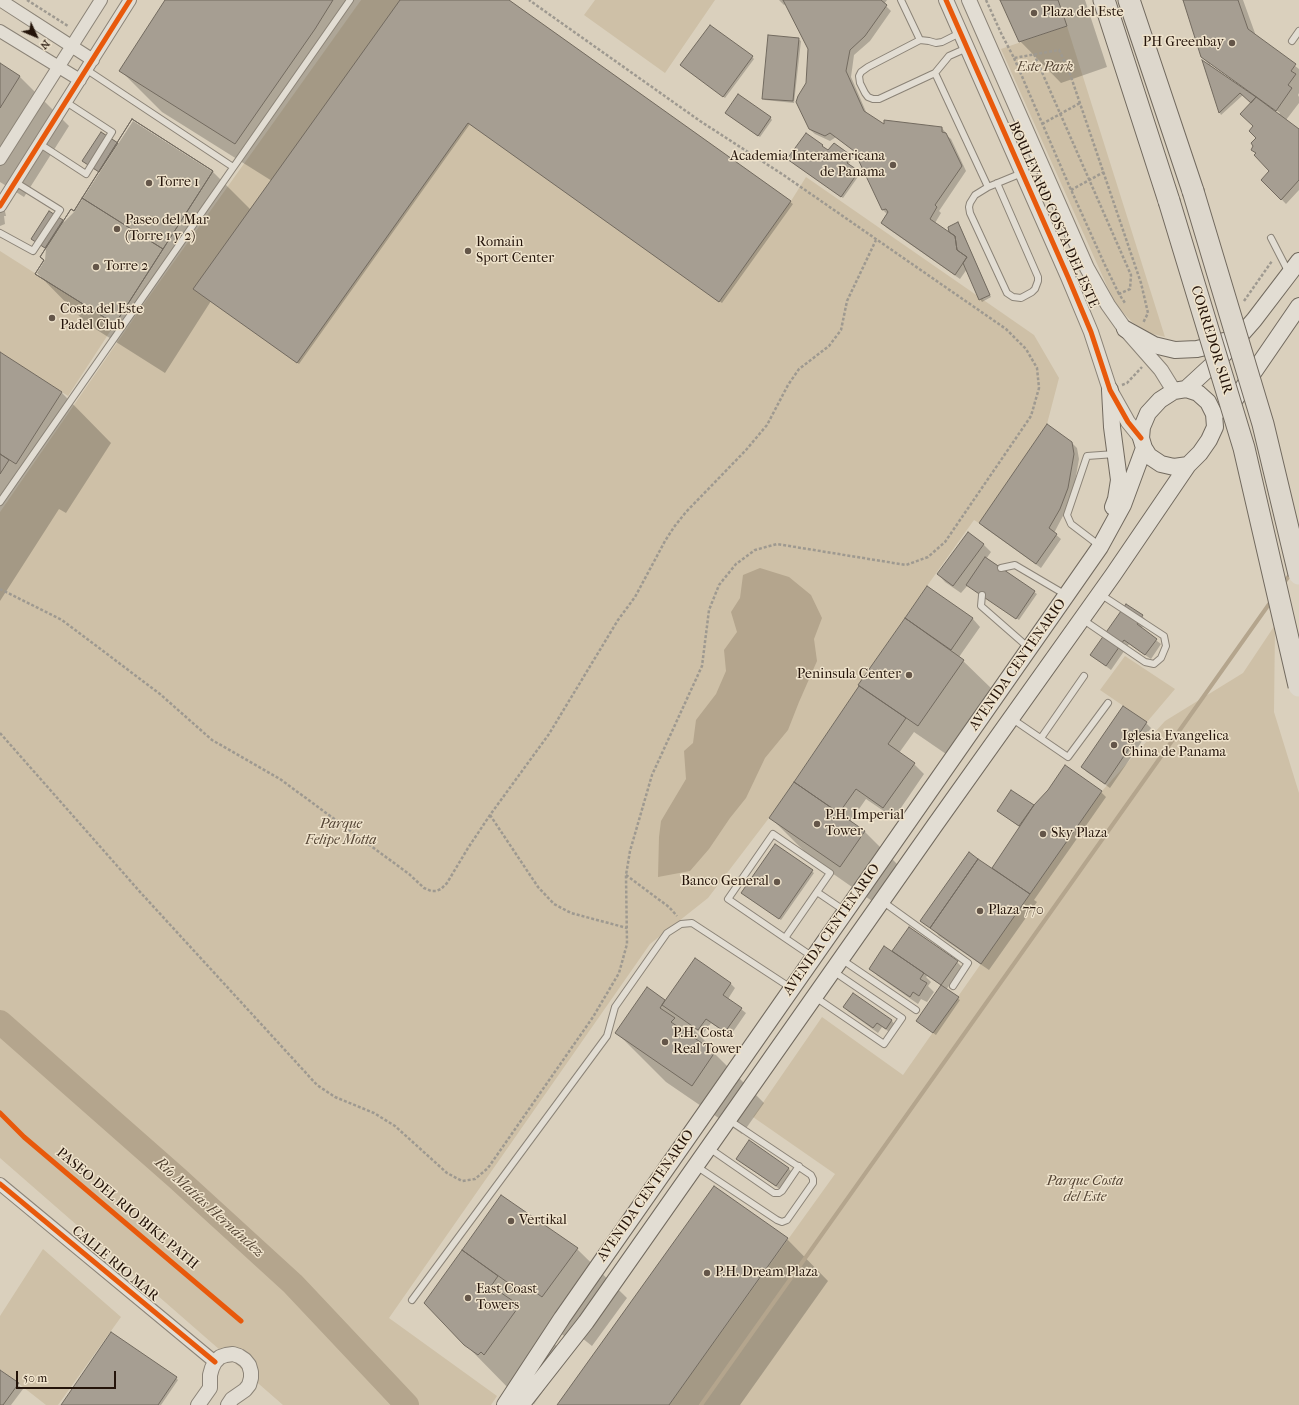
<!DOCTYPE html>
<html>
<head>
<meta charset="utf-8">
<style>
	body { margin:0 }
	#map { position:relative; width:1299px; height:1405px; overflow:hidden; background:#dad0bd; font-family:"IM FELL French Canon",serif }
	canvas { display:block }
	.north { position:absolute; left:16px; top:16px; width:40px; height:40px; -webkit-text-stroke:3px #efe3cc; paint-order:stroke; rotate:134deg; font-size:11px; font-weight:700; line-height:16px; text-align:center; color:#24140a }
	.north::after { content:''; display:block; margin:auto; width:14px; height:18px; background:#24140a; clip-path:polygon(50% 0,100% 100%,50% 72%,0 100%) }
	.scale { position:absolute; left:16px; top:1371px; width:100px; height:18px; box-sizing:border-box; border:2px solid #24140a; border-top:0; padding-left:5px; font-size:12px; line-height:14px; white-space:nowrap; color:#24140a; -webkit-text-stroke:3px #efe3cc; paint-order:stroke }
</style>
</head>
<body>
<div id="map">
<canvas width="1299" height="1405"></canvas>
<div class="north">N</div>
<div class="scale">50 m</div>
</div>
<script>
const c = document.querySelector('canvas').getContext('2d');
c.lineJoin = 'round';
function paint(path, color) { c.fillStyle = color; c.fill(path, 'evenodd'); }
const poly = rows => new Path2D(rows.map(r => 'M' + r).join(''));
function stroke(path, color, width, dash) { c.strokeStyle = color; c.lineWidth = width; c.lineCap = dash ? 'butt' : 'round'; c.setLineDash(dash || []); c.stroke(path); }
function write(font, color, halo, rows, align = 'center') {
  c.font = font + ' "IM FELL French Canon",serif'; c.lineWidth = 3; c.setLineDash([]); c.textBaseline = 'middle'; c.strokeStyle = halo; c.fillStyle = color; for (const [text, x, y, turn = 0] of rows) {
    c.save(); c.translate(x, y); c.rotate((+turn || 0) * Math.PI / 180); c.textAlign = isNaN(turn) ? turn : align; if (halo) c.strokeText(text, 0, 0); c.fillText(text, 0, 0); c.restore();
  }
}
paint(poly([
	[361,0,509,0,791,201,806,177,1034,335,1059,378,1047,424,979,523,974,520,927,586,858,685,859,686,769,818,708,898,650,944,389,1318,497,1396,491,1405,283,1405,0,1158,0,512,143,305],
	[595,0,715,0,665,73,584,15],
	[1067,26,1165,337,1149,333,1132,322,1118,307,1107,286,1001,49],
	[0,251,115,324,68,396,0,352],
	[1275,625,1274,712,1299,793,1299,1405,669,1405,835,1174,753,1117,822,1017,903,1075,1102,791,1165,721,1243,673],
	[1125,656,1175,689,1147,722,1100,690],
	[43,1249,121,1317,58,1405,46,1405,0,1369,0,1316]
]), '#cec0a7');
paint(poly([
	[760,568,789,577,811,595,822,618,814,639,817,661,799,702,788,730,765,758,746,798,730,818,709,849,690,871,658,877,659,837,661,821,686,779,684,751,693,743,696,720,716,694,726,671,724,650,737,632,731,612,740,598,743,575]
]), '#b4a58d');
paint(poly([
	[166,0,507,0,793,204,722,303,470,124,299,364,211,301,165,373,86,323,37,273,45,260,46,249,32,239,49,212,64,222,74,212,133,121,213,172,251,210,272,181,162,112,121,71],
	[779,0,887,0,884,4,891,11,870,41,854,55,851,77,867,114,886,126,942,128,946,133,946,135,951,139,966,171,939,211,941,213,935,223,953,235,958,224,960,226,991,297,982,302,980,299,967,269,960,279,887,228,882,223,887,214,883,210,862,156,836,137,830,141,815,134,809,129,807,84,809,48,786,4,784,5],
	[1001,0,1085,0,1107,67,1061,83,1020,41],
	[1184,0,1243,0,1256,36,1299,69,1299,93,1298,95,1299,97,1299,103,1286,120,1299,130,1299,190,1286,204,1263,180,1271,171,1257,154,1257,138,1254,126,1252,103,1243,95,1221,115,1220,113,1204,62,1209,65,1209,64,1202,57],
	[1210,62,1280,113,1279,114,1210,65],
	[798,39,801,41,794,103,765,100,763,98],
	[752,57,754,59,725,98,684,67],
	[0,64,20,77,69,126,24,197,0,182],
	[728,115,770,117,772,120,760,137],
	[822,146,829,152,851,156,853,158,848,165,860,174,843,198,790,161],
	[0,203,4,207,6,216,4,216,5,224,0,226],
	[0,354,62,393,111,443,66,513,59,509,0,601],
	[1072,443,1077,448,1079,459,1073,493,1064,514,1054,533,1061,539,1041,568,985,528,980,523],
	[968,533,984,545,991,552,986,559,1037,594,1019,620,968,585,961,593,945,582,938,574],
	[927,588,973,619,980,627,959,657,994,691,949,756,914,732,899,753,914,764,924,774,894,818,866,799,850,822,865,832,906,873,882,908,812,859,770,817,861,686,859,685],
	[1142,616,1147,621,1141,629,1161,644,1151,659,1129,644,1111,670,1091,655],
	[1123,707,1146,723,1151,728,1110,788,1087,772,1082,767],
	[1012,791,1034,807,1101,792,1106,797,1034,900,1037,902,989,970,939,936,934,930,997,871,1020,827,1000,813],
	[776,845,814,873,781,920,744,895],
	[910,928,957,962,962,967,946,990,960,1000,936,1035,919,1023,942,986,927,976,926,977,931,982,928,986,934,992,927,1002,921,999,918,1004,878,976,870,969,892,953],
	[730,983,735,988,728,999,746,1013,730,1036,711,1023,703,1034,693,1028,692,1028,714,1050,713,1052,764,1103,742,1134,666,1082,617,1033,665,1001,666,1002],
	[853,994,892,1021,896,1026,891,1033,882,1027,878,1033,849,1012,844,1007],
	[738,1159,788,1168,793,1173,781,1190,742,1163],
	[501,1196,577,1249,627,1298,592,1346,582,1338,571,1341,548,1324,543,1332,564,1354,566,1359,534,1404,515,1395,425,1303],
	[787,1239,828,1281,740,1405,559,1405],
	[0,1371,23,1389,11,1405,0,1405],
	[176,1378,178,1380,161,1405,63,1405]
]), '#0003');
stroke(poly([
	[1283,584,1292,572],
	[701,1405,1272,600]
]), '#b4a58d', 4);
stroke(poly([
	[0,1022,177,1178,293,1284,407,1405]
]), '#b4a58d', 24);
const building = poly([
	[165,0,333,0,315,29,235,144,119,71,165,0],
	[400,0,509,0,791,201,719,302,468,123,297,363,193,289,400,0],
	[783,0,881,0,887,5,865,36,850,50,846,71,864,111,884,124,884,120,942,127,942,132,946,133,962,166,935,205,937,207,930,219,955,236,957,250,967,257,955,275,881,223,888,212,886,209,882,210,857,157,861,155,859,152,858,154,830,133,825,136,809,129,796,102,798,96,806,83,808,49,783,0],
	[1000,0,1058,0,1067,26,1019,42,1000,0],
	[1183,0,1238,0,1248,29,1296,64,1291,71,1296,74,1288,85,1292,88,1276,111,1201,57,1183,0],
	[710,25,753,56,723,97,680,65,710,25],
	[768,35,799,38,793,101,762,99,768,35],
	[1202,60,1256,97,1251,103,1240,93,1219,113,1202,60],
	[0,63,20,76,0,108,0,63],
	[738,94,771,117,758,136,725,113,738,94],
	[1256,97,1299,129,1299,180,1281,200,1261,180,1269,171,1254,155,1256,153,1251,150,1253,146,1251,143,1256,138,1249,131,1253,126,1240,114,1256,97],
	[132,119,213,171,163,249,82,198,132,119],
	[132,119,213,171,115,324,35,274,44,260,40,257,71,209,74,211,132,119],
	[101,132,118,143,99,172,82,161,101,132],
	[806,133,823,145,822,146,828,150,834,143,852,156,847,163,859,171,841,197,787,159,806,133],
	[82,198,163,249,115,324,35,274,44,260,40,257,71,209,74,211,82,198],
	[49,211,63,220,45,248,31,239,49,211],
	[958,222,990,295,979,300,963,263,967,257,957,250,955,236,949,232,948,227,958,222],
	[0,352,62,392,16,464,0,454,0,352],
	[1047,424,1072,442,1074,454,1068,488,1060,509,1049,528,1057,534,1036,564,979,523,1047,424],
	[0,454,9,460,0,474,0,454],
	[968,532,984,544,953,586,937,574,968,532],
	[985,557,1035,591,1016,619,966,585,985,557],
	[927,586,973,618,951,650,905,618,927,586],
	[1126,604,1143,615,1137,624,1157,639,1145,655,1124,640,1106,666,1090,655,1126,604],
	[905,618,964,660,918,726,858,685,905,618],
	[859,686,906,718,888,744,915,763,883,808,856,789,839,813,794,782,859,686],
	[1123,706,1147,722,1105,784,1081,767,1123,706],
	[1065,765,1102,791,1030,894,992,868,1034,805,1048,790,1065,765],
	[794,782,865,831,840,867,769,818,794,782],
	[1011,790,1034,805,1019,826,997,811,1011,790],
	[775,844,813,870,779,919,741,893,775,844],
	[969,852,978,859,930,928,920,921,969,852],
	[978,859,1030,894,981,964,930,928,978,859],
	[909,927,958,961,941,985,892,951,909,927],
	[884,946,924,973,920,979,927,983,919,996,913,992,910,997,869,969,884,946],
	[695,958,731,983,723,995,742,1008,725,1032,706,1019,698,1030,662,1005,695,958],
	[941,985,959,997,933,1033,916,1021,941,985],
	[647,987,665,1000,660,1008,675,1018,671,1022,715,1052,692,1086,615,1033,647,987],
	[853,993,892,1020,886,1029,877,1023,873,1028,843,1007,853,993],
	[749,1140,789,1168,776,1186,736,1159,749,1140],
	[714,1186,788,1238,669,1405,557,1405,714,1186],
	[501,1195,578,1248,542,1297,531,1289,525,1289,521,1292,462,1250,501,1195],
	[462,1250,498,1276,491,1286,516,1303,513,1307,517,1309,484,1355,481,1352,478,1355,464,1345,424,1303,462,1250],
	[111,1332,177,1377,158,1405,61,1405,111,1332],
	[0,1370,19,1383,3,1405,0,1405,0,1370]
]);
paint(building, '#a69e92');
stroke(building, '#726a5f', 1);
const service = poly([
	[901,0,920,40],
	[960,33,942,42,936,43,929,41,920,40,868,67,861,72,859,76,860,83,865,93,868,97,873,99,879,99,935,73,949,56,967,48],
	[1292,41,1299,31],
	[87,70,233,167],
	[935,73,988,187],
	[40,144,86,174,112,132,66,102],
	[997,183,1038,277,1038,281,1035,289,1032,292,1021,298,1013,297,1007,293,970,213,969,207,970,203,975,195,988,187,1022,173],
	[0,233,33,251,60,210,15,182],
	[1271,238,1289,273],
	[0,502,350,0],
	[1100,546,1071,524,1067,515,1087,456,1115,454],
	[1001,568,1015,565,1066,595],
	[982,595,981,606,1029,648],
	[1082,619,1145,662,1154,664,1161,658,1166,646,1164,636,1100,594],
	[1011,718,1068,757,1108,703],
	[1041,738,1084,676],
	[817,892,845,911],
	[882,901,968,963,953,986],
	[785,938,830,873,773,834,728,899,785,938,813,957],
	[841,959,916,1010],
	[815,997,884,1044,902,1018,833,971],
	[709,1148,774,1193,779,1193,782,1191,799,1166],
	[696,1166,777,1220,782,1222,787,1220,813,1183,813,1179,811,1175,729,1120],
	[412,1300,607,1036,615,1007,667,933,681,924,692,923,791,988]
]);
const minor = poly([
	[0,0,93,60],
	[0,31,80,80],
	[0,159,101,0],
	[0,206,130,0],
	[0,1184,215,1362]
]);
const tertiary = poly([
	[946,0,1068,277,1091,332,1110,390,1128,422,1141,438],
	[969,0,1087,268,1108,305,1125,329,1161,370,1174,391],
	[198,1405,210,1388,210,1375,212,1368,215,1362,220,1357,226,1355,233,1354,239,1356,245,1360,249,1365,251,1372,251,1378,249,1385,245,1390,232,1399,228,1405]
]);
const secondary = poly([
	[1125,329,1154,345,1175,350,1197,349,1218,344,1224,341],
	[1186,389,1224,354,1254,320,1299,261],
	[1110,390,1112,427,1119,480,1116,499,1113,507],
	[1227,411,1299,306],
	[505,1405,562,1318,1100,547,1123,505,1144,448],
	[521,1405,586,1322,935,825,1113,575,1188,465,1200,453,1209,440,1215,427,1214,414,1208,402,1198,393,1186,389,1174,391,1160,400,1148,413,1142,427,1141,438,1144,448,1149,456,1161,464,1174,467,1188,465]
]);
const motorway = poly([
	[1104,0,1169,201],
	[1129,0,1193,191]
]);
stroke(service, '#8b8377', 8);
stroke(minor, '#8b8377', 14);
stroke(tertiary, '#8b8377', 16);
stroke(secondary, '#726a5f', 18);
stroke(motorway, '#726a5f', 23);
stroke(poly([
	[27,0,68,26],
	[986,0,1001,33,1014,58,1059,50,1068,68,1141,283,1148,313,1143,323],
	[1034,54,1131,275,1130,289,1119,294,1125,303],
	[1014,58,1068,183,1104,263,1119,294],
	[1042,124,1080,103],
	[1071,190,1104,172],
	[1244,301,1272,261],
	[1122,385,1127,383,1142,367],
	[0,589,62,620,160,694,212,740,280,779,409,874,424,888,431,891,436,891,441,889,447,883,468,848,490,815,549,734,618,620,635,597,665,541,674,527,686,512,746,450,767,425,788,385,799,369,829,346,841,330,847,301,876,240],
	[0,733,141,893,317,1085,335,1097,374,1113,395,1126,447,1173,462,1181,475,1179,488,1168,593,1017,619,973,627,944,626,875,630,851,652,775,702,666,709,610,719,585,736,564,755,550,777,544,906,565,928,557,945,542,1031,416,1039,388,1037,368,1026,349,1006,329,782,174,700,121,529,0],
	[490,815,538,887,554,904,571,913,627,928],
	[626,875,669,907,677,916]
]), '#9e9990', 2.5, [3, 2]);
stroke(service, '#e2ddd3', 6);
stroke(minor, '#e2ddd3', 12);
stroke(tertiary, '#e2ddd3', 14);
stroke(secondary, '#e2ddd3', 16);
stroke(motorway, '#ddd7cc', 21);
const motorwayBridge = poly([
	[1193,191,1263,424,1299,574],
	[1169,201,1244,448,1299,686]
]);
stroke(motorwayBridge, '#726a5f', 23, []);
stroke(motorwayBridge, '#ddd7cc', 21);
stroke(poly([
	[946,0,1068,277,1091,332,1110,390,1128,422,1141,438],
	[0,206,130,0],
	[0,1113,24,1137,241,1321],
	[0,1184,215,1362]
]), '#e8590c', 5);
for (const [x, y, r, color] of [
	[1034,13,4,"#645649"],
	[1232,43,4,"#645649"],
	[893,165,4,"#645649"],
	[149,183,4,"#645649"],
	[117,229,4,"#645649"],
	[468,251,4,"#645649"],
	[96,267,4,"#645649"],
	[52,318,4,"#645649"],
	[909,675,4,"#645649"],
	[1114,745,4,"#645649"],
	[817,824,4,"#645649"],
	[1043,834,4,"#645649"],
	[777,882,4,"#645649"],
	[980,911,4,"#645649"],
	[665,1042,4,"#645649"],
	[511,1221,4,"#645649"],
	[707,1273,4,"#645649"],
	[468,1298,4,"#645649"]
]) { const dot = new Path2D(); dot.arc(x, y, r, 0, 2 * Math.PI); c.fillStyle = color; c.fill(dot); stroke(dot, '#efe3cc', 1.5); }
write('14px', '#24140a', '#efe3cc', [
	["Plaza del Este",1042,13],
	["PH Greenbay",1224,43,"right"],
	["Academia Interamericana",885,157,"right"],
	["de Panama",885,173,"right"],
	["Torre 1",157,183],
	["Paseo del Mar",125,221],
	["(Torre 1 y 2)",125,237],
	["Romain",476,243],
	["Sport Center",476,259],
	["Torre 2",104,267],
	["Costa del Este",60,310],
	["Padel Club",60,326],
	["Peninsula Center",901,675,"right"],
	["Iglesia Evangelica",1122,737],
	["China de Panama",1122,753],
	["P.H. Imperial",825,816],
	["Tower",825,832],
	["Sky Plaza",1051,834],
	["Banco General",769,882,"right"],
	["Plaza 770",988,911],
	["P.H. Costa",673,1034],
	["Real Tower",673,1050],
	["Vertikal",519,1221],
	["P.H. Dream Plaza",715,1273],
	["East Coast",476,1290],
	["Towers",476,1306]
], 'left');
write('italic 14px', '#544434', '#efe3cc', [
	["Este Park",1045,68],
	["Parque",341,825],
	["Felipe Motta",341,841],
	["Parque Costa",1085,1182],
	["del Este",1085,1198]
]);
write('14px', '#24140a', '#efe3cc', [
	["BOULEVARD COSTA DEL ESTE",1053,215,66],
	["CORREDOR SUR",1211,340,73],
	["AVENIDA CENTENARIO",1018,665,-55],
	["AVENIDA CENTENARIO",832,930,-55],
	["AVENIDA CENTENARIO",646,1196,-55],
	["PASEO DEL RIO BIKE PATH",127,1209,40],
	["CALLE RIO MAR",115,1264,40]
]);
write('italic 15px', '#574736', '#efe3cc', [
	["Río Matías Hernández",209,1208,42]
]);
</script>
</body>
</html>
